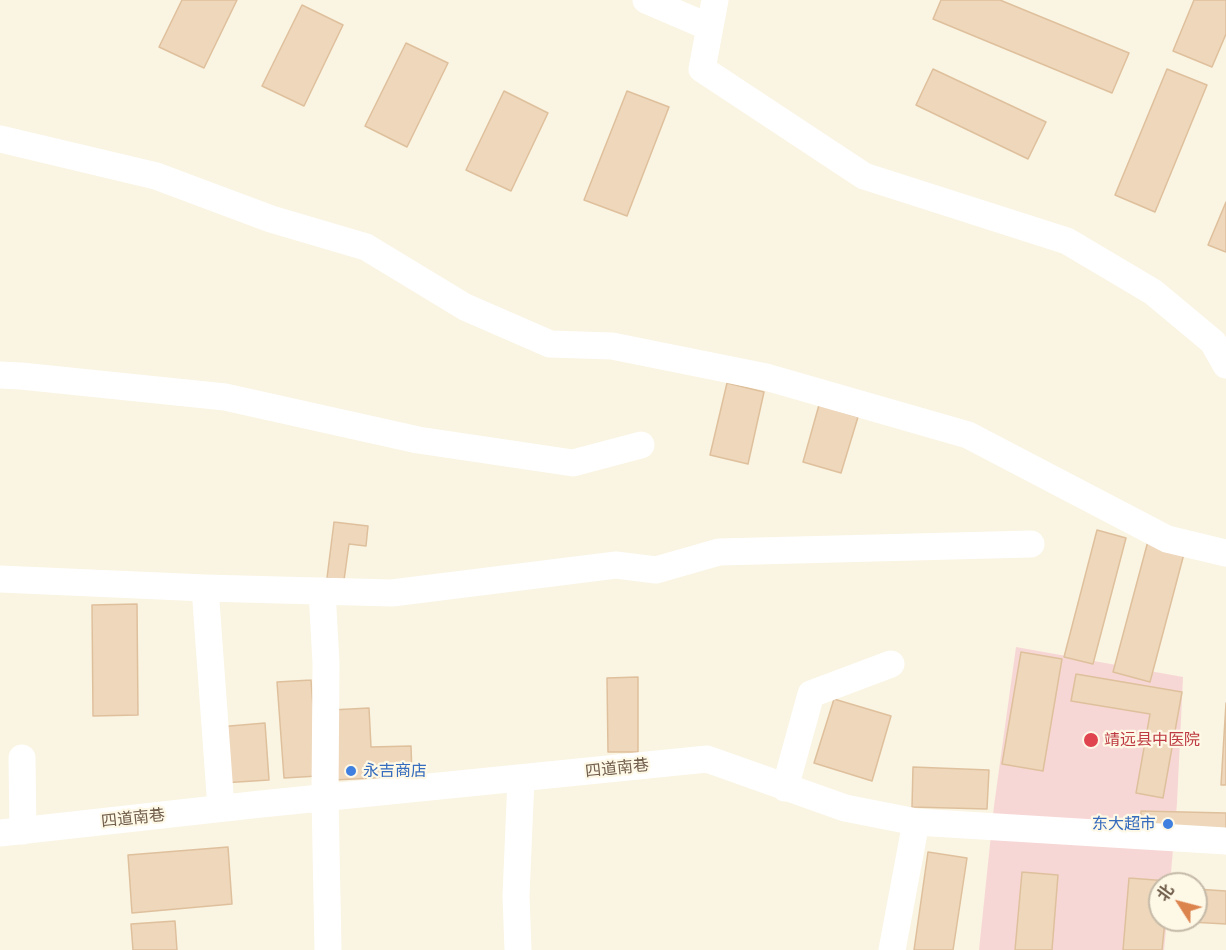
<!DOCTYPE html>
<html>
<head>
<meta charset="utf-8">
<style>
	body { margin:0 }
	#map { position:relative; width:1226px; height:950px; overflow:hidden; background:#faf4e2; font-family:Commissioner,"Noto Sans SC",sans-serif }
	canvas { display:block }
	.north { position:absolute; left:1148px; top:872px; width:60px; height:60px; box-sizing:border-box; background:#fef8e7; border:2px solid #c5baa8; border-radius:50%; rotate:306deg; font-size:16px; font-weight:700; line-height:24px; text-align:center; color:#705d4a }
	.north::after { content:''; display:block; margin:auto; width:21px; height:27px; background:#dc844e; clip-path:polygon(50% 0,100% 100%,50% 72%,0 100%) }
</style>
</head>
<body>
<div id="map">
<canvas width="1226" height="950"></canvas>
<div class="north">北</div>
</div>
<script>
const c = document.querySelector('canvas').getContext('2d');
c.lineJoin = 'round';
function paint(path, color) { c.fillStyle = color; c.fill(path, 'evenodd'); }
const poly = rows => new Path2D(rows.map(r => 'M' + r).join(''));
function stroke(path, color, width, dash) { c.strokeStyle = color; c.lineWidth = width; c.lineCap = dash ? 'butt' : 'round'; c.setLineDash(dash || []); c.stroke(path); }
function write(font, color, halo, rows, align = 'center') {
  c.font = font + ' Commissioner,"Noto Sans SC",sans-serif'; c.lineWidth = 4.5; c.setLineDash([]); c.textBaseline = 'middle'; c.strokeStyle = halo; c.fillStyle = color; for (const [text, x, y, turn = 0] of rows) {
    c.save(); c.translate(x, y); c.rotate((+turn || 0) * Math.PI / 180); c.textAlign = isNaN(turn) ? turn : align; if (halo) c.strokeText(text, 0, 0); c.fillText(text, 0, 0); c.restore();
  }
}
paint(poly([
	[1016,647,1183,677,1177,803,1170,884,1160,884,1160,920,1167,920,1164,950,979,950,994,806]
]), '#f7d7d5');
const building = poly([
	[182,0,237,0,204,68,159,47,182,0],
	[941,0,1000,0,1129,53,1112,93,933,19,941,0],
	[1194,0,1226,0,1226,34,1212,67,1173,51,1194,0],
	[302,5,343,25,304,106,262,86,302,5],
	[406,43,448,63,407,147,365,126,406,43],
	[933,69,1046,122,1028,159,916,105,933,69],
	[1167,69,1207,85,1155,212,1115,195,1167,69],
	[504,91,548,113,511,191,466,170,504,91],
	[627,91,669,107,627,216,584,200,627,91],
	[1226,202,1226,252,1208,245,1226,202],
	[727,383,764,392,748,464,710,455,727,383],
	[819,405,858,417,841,473,803,462,819,405],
	[334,522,368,526,366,546,349,544,344,580,327,578,334,522],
	[1097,530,1126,538,1093,664,1064,657,1097,530],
	[1148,541,1185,550,1150,682,1113,672,1148,541],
	[137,604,138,715,93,716,92,605,137,604],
	[1021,652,1062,659,1043,771,1002,764,1021,652],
	[1076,674,1182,692,1163,798,1136,793,1150,714,1071,701,1076,674],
	[638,677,638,752,608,752,607,678,638,677],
	[311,680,318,776,284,778,277,682,311,680],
	[834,699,891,716,872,781,814,763,834,699],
	[1226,703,1226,785,1221,785,1226,703],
	[369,708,371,747,411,746,412,776,334,780,331,710,369,708],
	[265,723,269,780,222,783,218,727,265,723],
	[913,767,989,770,987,809,912,807,913,767],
	[1141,811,1226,813,1226,832,1141,830,1141,811],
	[228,847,232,904,132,913,128,855,228,847],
	[928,852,967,858,953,950,914,950,928,852],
	[1022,872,1058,875,1052,950,1015,950,1022,872],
	[1129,878,1168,881,1168,884,1160,884,1160,920,1165,920,1162,950,1123,950,1129,878],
	[1196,889,1226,891,1226,924,1190,922,1190,920,1196,920,1196,889],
	[175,921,177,950,133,950,131,924,175,921]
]);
paint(building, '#eed7bb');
stroke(building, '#dfc09d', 1.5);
stroke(poly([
	[646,0,709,27],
	[715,0,702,69,864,176,1067,241,1153,292,1213,342,1226,365],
	[0,139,156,176,271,219,366,247,465,307,550,344,612,346,766,377,968,435,1167,539,1226,553],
	[0,375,21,376,225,397,418,440,573,463,641,445],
	[0,579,205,588,392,593,616,565,656,570,719,552,1031,544],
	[205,588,221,808],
	[322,591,326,663,325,797,328,950],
	[22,758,23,831],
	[785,788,811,694,891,664],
	[0,833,261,804,707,759,845,808,916,822,1226,841],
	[518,950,516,896,521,778],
	[892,950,916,822]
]), '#fff', 27);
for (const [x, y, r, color] of [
	[1091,740,8,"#e0444e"],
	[351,771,6,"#3f7fe0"],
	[1168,824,6,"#3f7fe0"]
]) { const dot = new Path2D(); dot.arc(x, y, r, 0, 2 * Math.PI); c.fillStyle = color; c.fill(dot); stroke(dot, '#fef8e7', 2); }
write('16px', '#be3a42', '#fef8e7', [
	["靖远县中医院",1104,740]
], 'left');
write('16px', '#705d4a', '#fef8e7', [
	["四道南巷",617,768,-6],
	["四道南巷",133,818,-6]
]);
write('16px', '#366cbe', '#fef8e7', [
	["永吉商店",363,771],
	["东大超市",1156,824,"right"]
], 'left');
</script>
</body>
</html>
